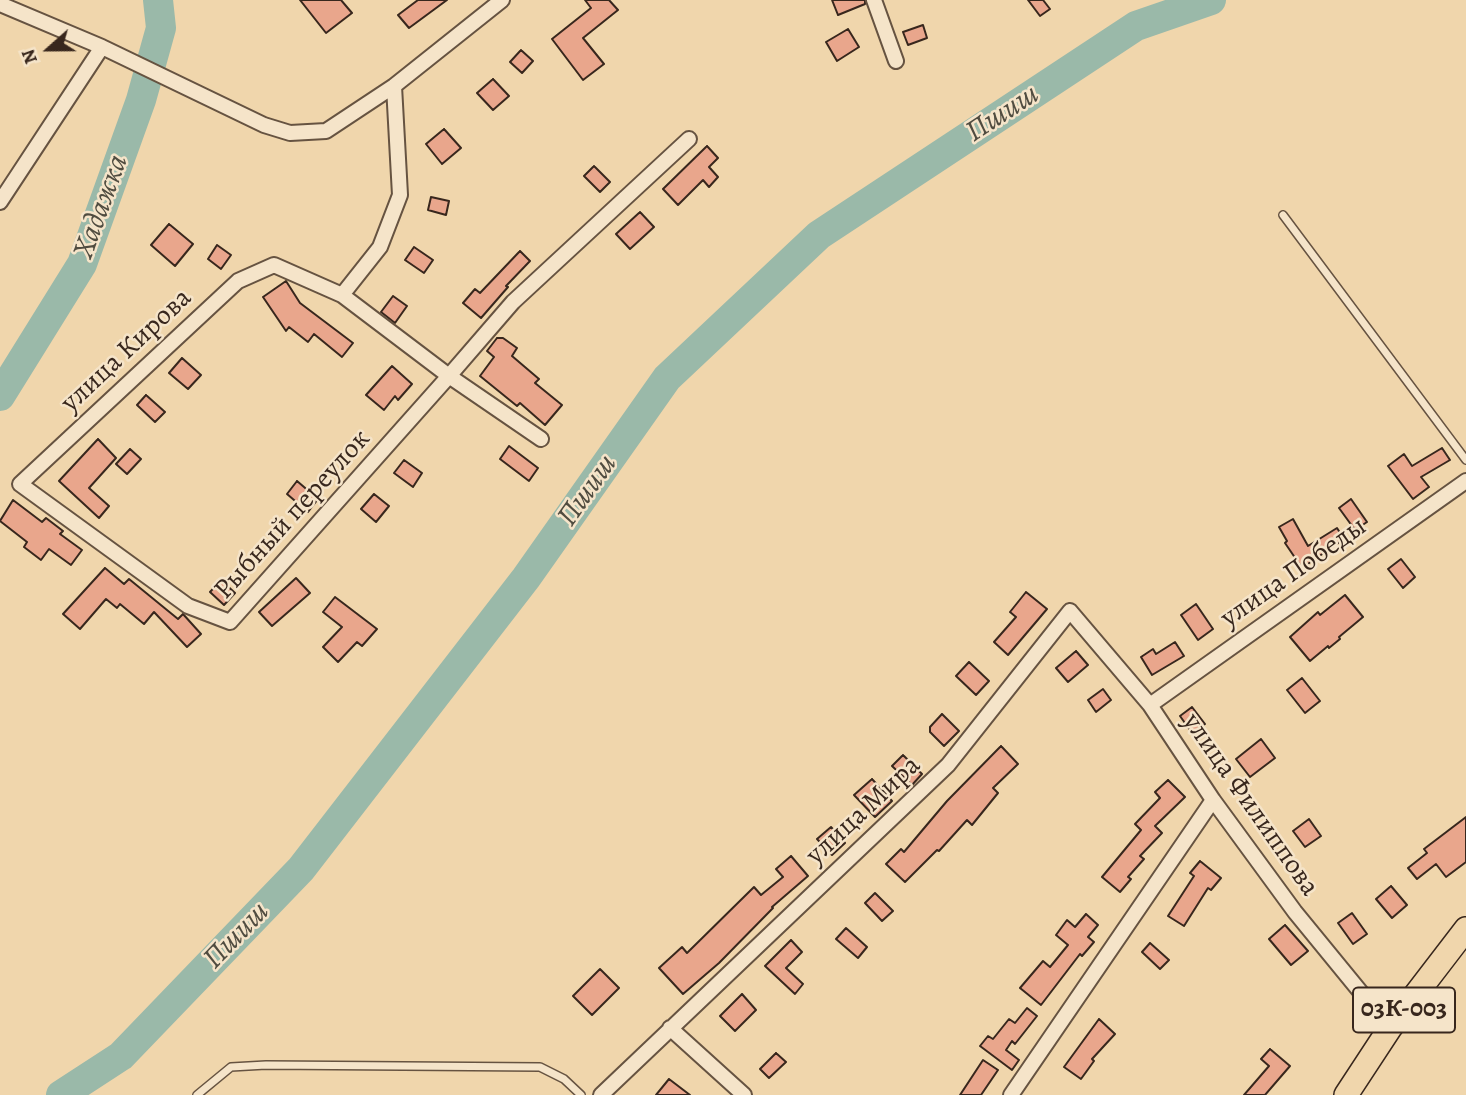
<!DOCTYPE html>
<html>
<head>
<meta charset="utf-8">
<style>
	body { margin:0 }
	#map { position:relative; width:1466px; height:1095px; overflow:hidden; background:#f0d6ac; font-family:Alegreya,serif }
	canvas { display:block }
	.north { position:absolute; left:14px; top:14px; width:70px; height:70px; -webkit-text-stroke:5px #f5e4c9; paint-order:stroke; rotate:249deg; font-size:19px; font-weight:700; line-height:28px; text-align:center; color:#38271d }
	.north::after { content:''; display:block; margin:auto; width:24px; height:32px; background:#38271d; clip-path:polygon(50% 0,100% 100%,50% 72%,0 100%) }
</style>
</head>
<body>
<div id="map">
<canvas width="1466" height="1095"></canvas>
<div class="north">N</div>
</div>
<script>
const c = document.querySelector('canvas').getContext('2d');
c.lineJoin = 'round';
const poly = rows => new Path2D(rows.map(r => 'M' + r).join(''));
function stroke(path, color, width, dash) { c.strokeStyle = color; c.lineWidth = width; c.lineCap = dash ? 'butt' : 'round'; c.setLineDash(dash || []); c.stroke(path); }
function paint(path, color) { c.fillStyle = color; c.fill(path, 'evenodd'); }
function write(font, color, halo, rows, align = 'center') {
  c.font = font + ' Alegreya,serif'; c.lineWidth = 5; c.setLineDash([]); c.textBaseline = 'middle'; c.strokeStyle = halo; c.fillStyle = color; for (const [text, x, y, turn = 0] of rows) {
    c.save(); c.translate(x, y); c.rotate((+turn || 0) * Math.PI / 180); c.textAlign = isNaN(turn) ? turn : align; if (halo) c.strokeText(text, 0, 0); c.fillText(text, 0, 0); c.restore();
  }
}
stroke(poly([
	[0,396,82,264,141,100,161,28,158,0],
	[61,1095,121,1056,301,869,526,578,667,378,819,235,1136,26,1211,0]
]), '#9ab9a9', 30);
const building = poly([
	[300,0,341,0,352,13,326,33,300,0],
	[418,0,447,0,409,28,398,15,418,0],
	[585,0,609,0,618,10,583,38,604,64,583,80,552,39,591,8,585,0],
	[832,0,865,0,865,4,838,15,832,0],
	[1028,0,1043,0,1050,9,1040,16,1028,0],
	[923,25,927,38,908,45,903,32,923,25],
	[848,29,859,47,837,61,826,42,848,29],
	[521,50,533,61,522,73,510,62,521,50],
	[493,79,509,96,493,110,477,93,493,79],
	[444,129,461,148,442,164,426,144,444,129],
	[707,146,718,158,709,167,718,177,709,187,703,180,678,205,663,189,707,146],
	[594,166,610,182,600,192,584,176,594,166],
	[431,197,449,201,446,215,428,210,431,197],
	[640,212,654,227,630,249,616,234,640,212],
	[169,224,193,244,175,266,151,245,169,224],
	[217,245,231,255,221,269,208,259,217,245],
	[414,247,433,260,424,273,405,260,414,247],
	[520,251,530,261,506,286,508,287,481,318,463,303,475,289,480,293,520,251],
	[286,281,300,303,353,343,342,357,314,334,308,342,289,327,286,331,263,297,286,281],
	[393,296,407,306,395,323,381,312,393,296],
	[497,338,503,338,517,348,512,356,539,379,535,383,562,405,545,425,520,403,517,406,480,376,494,357,487,351,497,338],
	[182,358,201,375,188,389,169,373,182,358],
	[392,366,412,384,398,400,395,396,384,410,366,395,392,366],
	[146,395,165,412,155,422,137,405,146,395],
	[98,439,116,458,89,488,109,506,99,518,59,481,98,439],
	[509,446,538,468,529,481,500,459,509,446],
	[1442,448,1450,460,1421,477,1429,487,1413,499,1388,466,1404,454,1412,466,1442,448],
	[130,449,141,459,127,474,116,464,130,449],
	[404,460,422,473,413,487,394,473,404,460],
	[297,481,318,499,308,512,287,494,297,481],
	[374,494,389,506,376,522,361,509,374,494],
	[1351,499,1367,522,1355,530,1339,508,1351,499],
	[13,500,42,522,46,518,63,531,60,534,82,550,71,565,49,549,41,560,24,547,27,542,0,521,13,500],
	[1293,519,1308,546,1337,528,1344,539,1302,568,1285,543,1287,541,1279,527,1293,519],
	[1401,559,1415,577,1403,588,1388,569,1401,559],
	[105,568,124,584,129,579,178,619,183,614,201,634,187,647,154,612,144,624,120,604,117,608,106,599,80,629,63,614,105,568],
	[296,578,310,593,272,626,259,612,296,578],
	[221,580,235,593,224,605,210,592,221,580],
	[1026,592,1047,609,1008,655,994,642,1016,617,1010,612,1026,592],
	[1345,595,1363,617,1339,637,1340,639,1329,648,1328,646,1310,661,1290,637,1318,612,1320,615,1345,595],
	[335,597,377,629,362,646,357,642,338,662,323,647,342,627,323,612,335,597],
	[1196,604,1213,629,1198,640,1181,615,1196,604],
	[1175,642,1184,656,1152,675,1141,657,1153,649,1156,654,1175,642],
	[1076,651,1088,665,1068,682,1056,668,1076,651],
	[969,662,989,681,976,695,956,676,969,662],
	[1302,678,1320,701,1305,713,1287,690,1302,678],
	[1103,689,1111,700,1096,712,1088,700,1103,689],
	[1192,707,1205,724,1192,733,1180,716,1192,707],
	[942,714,959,731,944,746,930,732,930,727,942,714],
	[1261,739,1275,758,1250,777,1236,759,1261,739],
	[1001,746,1018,764,993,788,998,793,972,825,967,820,939,851,937,850,905,882,886,864,901,849,904,852,947,801,1001,746],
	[903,755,922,774,912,785,892,766,903,755],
	[872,779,892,801,875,817,854,795,872,779],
	[1168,780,1185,797,1155,826,1162,833,1140,856,1144,859,1128,877,1131,879,1120,892,1102,877,1141,830,1135,824,1160,798,1155,792,1168,780],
	[1466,817,1466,862,1446,877,1436,864,1417,879,1408,868,1427,853,1424,849,1466,817],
	[1309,819,1321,836,1305,847,1293,831,1309,819],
	[831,827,845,843,832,855,817,839,831,827],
	[791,856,808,876,772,907,773,908,719,963,683,994,659,968,682,947,687,953,754,887,761,895,783,877,776,869,791,856],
	[1200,861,1221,878,1211,890,1208,888,1184,926,1168,916,1194,876,1190,873,1200,861],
	[1391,886,1407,905,1392,918,1376,899,1391,886],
	[875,893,893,911,882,921,865,903,875,893],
	[1352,913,1367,934,1353,944,1338,923,1352,913],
	[1086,914,1098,925,1088,937,1094,942,1082,956,1080,954,1041,1005,1020,988,1043,961,1050,967,1068,945,1056,935,1067,920,1075,927,1086,914],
	[1285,925,1308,951,1291,965,1269,939,1285,925],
	[846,928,867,947,858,958,836,939,846,928],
	[791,940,802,952,786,968,803,984,795,994,765,966,791,940],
	[1150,943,1169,960,1160,969,1142,952,1150,943],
	[600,969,619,988,592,1015,573,996,600,969],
	[742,994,756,1010,735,1031,720,1016,742,994],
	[1027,1008,1037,1016,1015,1044,1012,1041,1006,1050,1019,1060,1012,1070,980,1046,988,1036,993,1039,1009,1019,1015,1023,1027,1008],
	[1099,1019,1115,1034,1092,1059,1094,1061,1081,1079,1064,1067,1099,1019],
	[1270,1049,1290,1066,1265,1095,1244,1095,1269,1066,1261,1059,1270,1049],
	[776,1053,786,1062,769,1078,760,1069,776,1053],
	[983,1060,998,1070,981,1095,960,1095,983,1060],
	[669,1079,690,1095,656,1095,669,1079]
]);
paint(building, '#e9a68c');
stroke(building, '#38271d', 2);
const service = poly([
	[1283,215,1466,460],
	[197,1095,231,1067,266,1065,540,1067,564,1079,581,1095]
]);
const minor = poly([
	[874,0,896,61],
	[0,4,102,47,264,125,290,133,326,131,394,86,502,0],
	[0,202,102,47],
	[342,295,380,247,400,195,394,86],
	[541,439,449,376,342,295,274,265,238,281,20,484,188,606,230,622,449,376,513,302,689,139],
	[1150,705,1466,481],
	[670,1028,744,1095],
	[601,1095,948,765,1070,611,1150,705,1213,800,1295,912,1390,1028],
	[1011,1095,1213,800]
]);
const primary = poly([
	[1346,1095,1390,1028,1466,929]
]);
stroke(service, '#665341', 10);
stroke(minor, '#665341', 18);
stroke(primary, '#38271d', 26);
stroke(service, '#f5e4c9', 7);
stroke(minor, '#f5e4c9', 14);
stroke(primary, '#f0d6ac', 23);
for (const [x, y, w] of [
	[1404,1010,102]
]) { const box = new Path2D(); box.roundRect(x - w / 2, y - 22.5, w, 45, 5); c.fillStyle = '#f5e4c9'; c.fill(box); stroke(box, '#38271d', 2); }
write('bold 26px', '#38271d', null, [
	["03К-003",1404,1010]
]);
write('28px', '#38271d', '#f5e4c9', [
	["улица Кирова",127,351,-43],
	["Рыбный переулок",293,515,-48],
	["улица Победы",1294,573,-35],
	["улица Филиппова",1250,805,55],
	["улица Мира",864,811,-43]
]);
write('italic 30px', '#504c40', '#f5e4c9', [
	["Пшиш",1003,114,-33],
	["Хадажка",102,207,-70],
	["Пшиш",588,491,-55],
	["Пшиш",237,936,-46]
]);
</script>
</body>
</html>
